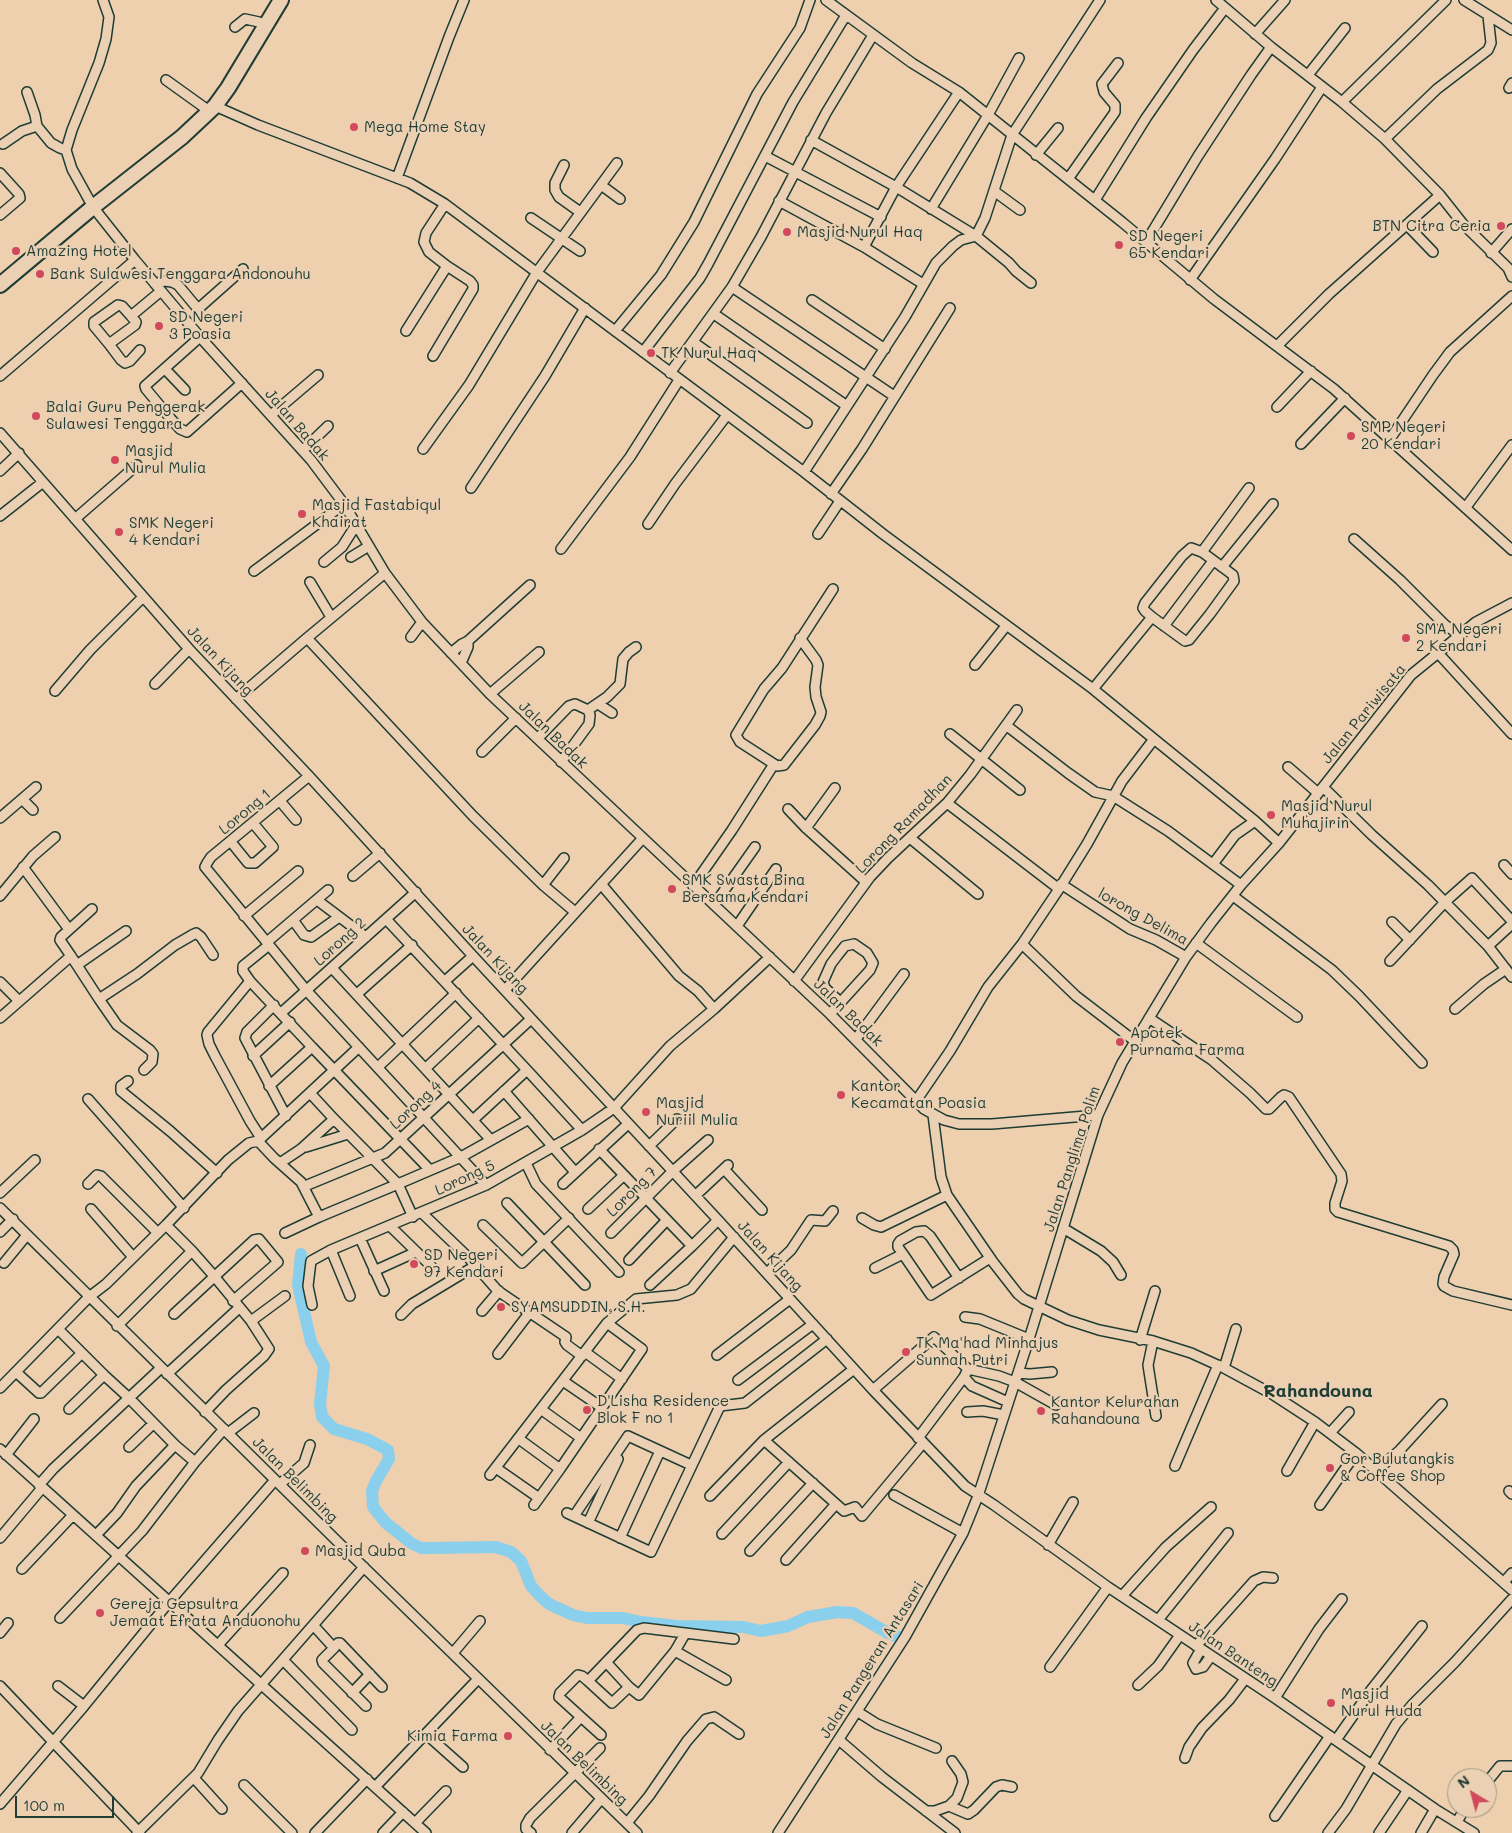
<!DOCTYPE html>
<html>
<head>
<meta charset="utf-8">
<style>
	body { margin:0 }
	#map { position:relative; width:1512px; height:1833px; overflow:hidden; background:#eecfae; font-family:Mali,sans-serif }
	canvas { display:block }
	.north { position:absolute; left:1447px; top:1768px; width:50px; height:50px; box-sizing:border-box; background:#ecd0b3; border:1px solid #9a9580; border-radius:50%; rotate:323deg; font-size:14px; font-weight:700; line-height:20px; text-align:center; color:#1f3d34 }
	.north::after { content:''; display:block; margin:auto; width:18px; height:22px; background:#d1495b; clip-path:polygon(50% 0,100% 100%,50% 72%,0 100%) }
	.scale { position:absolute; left:15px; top:1796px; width:99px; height:22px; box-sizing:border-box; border:2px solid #1f3d34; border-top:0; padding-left:6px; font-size:15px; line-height:18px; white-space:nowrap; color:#1f3d34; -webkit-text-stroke:4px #ecd0b3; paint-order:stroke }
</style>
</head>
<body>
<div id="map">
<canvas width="1512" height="1833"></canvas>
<div class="north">N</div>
<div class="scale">100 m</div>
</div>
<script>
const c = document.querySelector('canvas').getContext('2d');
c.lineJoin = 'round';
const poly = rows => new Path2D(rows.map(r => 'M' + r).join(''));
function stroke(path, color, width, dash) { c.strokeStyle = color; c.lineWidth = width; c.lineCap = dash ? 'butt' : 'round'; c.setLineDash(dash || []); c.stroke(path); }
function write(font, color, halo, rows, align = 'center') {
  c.font = font + ' Mali,sans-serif'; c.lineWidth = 4.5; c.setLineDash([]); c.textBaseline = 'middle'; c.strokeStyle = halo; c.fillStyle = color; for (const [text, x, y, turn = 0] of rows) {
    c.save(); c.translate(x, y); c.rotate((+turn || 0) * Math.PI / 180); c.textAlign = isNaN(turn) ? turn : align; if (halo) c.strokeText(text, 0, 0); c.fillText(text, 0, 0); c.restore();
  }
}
stroke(poly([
	[301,1254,298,1285,311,1342,324,1366,320,1404,322,1417,334,1429,367,1439,388,1450,389,1459,376,1481,372,1491,373,1507,386,1523,411,1543,421,1548,433,1548,496,1547,511,1552,521,1561,531,1586,540,1596,549,1604,573,1615,587,1618,623,1618,641,1622,677,1626,743,1627,761,1631,788,1626,808,1617,837,1612,853,1613,888,1633,902,1638]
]), '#8acfec', 12);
const minor = poly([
	[103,0,109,17,106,39,99,63,72,130,66,150,72,169,93,207,135,260,200,337,311,460,344,504,385,573,422,622,490,694,830,1014,924,1109,944,1120,959,1124,992,1124,1098,1115],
	[826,0,912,63,959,92,1122,222,1214,299,1334,389,1512,550],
	[1464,0,1512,30],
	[235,27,245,19,259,22],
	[1255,34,1285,0],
	[1271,47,1342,102,1385,139,1440,195,1463,224,1508,268,1512,277],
	[1308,75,1345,28],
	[166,80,205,108],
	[1509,88,1512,83],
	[27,92,35,115,37,126,51,143,60,148,66,150],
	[1342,102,1446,0],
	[215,106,258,125,410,183,445,204,804,472,883,534,1093,689,1154,739,1122,781,1087,844,1059,889,1022,944,988,987,950,1051,916,1101],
	[1385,139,1437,89,1488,50,1491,43,1488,16],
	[811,140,896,187,976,236,985,218,1012,135,1100,0],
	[3,144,22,131,37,126],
	[1036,155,1058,128],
	[765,156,881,217],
	[564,165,555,183,555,190,559,197,580,212],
	[0,173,19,194,20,198,0,215],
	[397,178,449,37,464,0],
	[1068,179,1115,112,1115,105,1104,92,1102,84,1118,63],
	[601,185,620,199],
	[994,191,1020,210],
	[1095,200,1146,118,1193,50,1225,8],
	[779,201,864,247,923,284],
	[931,209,988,115,1019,58],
	[531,218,580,251],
	[1407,225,1433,252],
	[1146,242,1198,156,1251,75,1271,47,1216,0],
	[864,247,896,187,959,92],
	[1491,253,1512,229],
	[1190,280,1275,159,1322,87],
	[155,284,164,281,172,282,178,285,198,309,243,269],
	[732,287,894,396],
	[812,300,885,349],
	[714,314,847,406],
	[406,331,447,266,429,252,424,242,426,233,445,204],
	[615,331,661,275,694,222,757,94,800,28,810,0],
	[200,337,145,386,146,389,171,419,180,429,187,432,242,383],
	[693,342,807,423],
	[109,344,94,326,94,322,118,305,122,306,131,316],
	[1277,346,1329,294,1440,195],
	[140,350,130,361,125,363,121,360,109,344,135,325,136,322,131,316,161,291],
	[643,352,700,278,708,264,793,102,846,15],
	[433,356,473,289,473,285,470,281,447,266],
	[165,369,185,390],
	[670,373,732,287,761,237,826,113,873,35],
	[0,376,135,260],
	[1277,407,1311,371],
	[271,415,318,375],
	[0,433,189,649,309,776,473,956,718,1220,873,1390,965,1486,994,1505,1108,1587,1275,1698,1435,1809,1474,1833],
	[1390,439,1433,375,1450,352,1512,296],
	[1301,444,1345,398],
	[423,449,469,385,537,272,617,163],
	[303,450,328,426],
	[0,471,19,453],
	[804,472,905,317,936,263,953,246,961,240,976,236,1009,263,1016,271,1031,283],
	[471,488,545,376,585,308],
	[831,494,862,449,950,308],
	[1466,507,1512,445],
	[0,516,43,482],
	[75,519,137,465],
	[648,524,675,484,727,415],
	[818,534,840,501],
	[1354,539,1400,580,1445,625,1460,635],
	[561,549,630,457,679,380],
	[1202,552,1249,488],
	[351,557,369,546],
	[324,562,342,547,356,525],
	[1222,567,1273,504],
	[254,571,344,504],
	[385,573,307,638,473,816,543,885,575,912],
	[310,582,331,617],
	[1164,626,1213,561],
	[411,637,422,622],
	[451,653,462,644,468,641],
	[1438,653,1512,734],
	[461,663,468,647,468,641,530,585],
	[975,665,1006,626],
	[155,684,189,649],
	[1093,689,1152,617,1185,641,1189,640,1210,614,1234,581,1233,575,1202,552,1191,548,1182,556,1145,603,1143,608,1145,611,1152,617],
	[55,691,90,650,143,597],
	[490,694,539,652],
	[236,699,307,638],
	[598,704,612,713],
	[1007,726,1068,773,1095,792,1113,796,1168,831,1241,885],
	[950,734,1020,790],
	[538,738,569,706,575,704,588,710],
	[1154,739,1255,821,1279,843],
	[482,752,516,718],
	[561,762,589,724,590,715,588,710,607,697,620,684,623,659,629,652,636,647],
	[774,764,740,742,736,735,764,689,782,668,833,589],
	[1288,767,1318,793],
	[309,776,211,857,207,863,205,867,306,990,486,1185],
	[1323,787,1372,835,1428,885,1488,946,1512,977],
	[22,799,33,810],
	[280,801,296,820],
	[947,803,1059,889],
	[788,809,806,828,866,882],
	[0,818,36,787],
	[806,828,835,788],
	[910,838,978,894],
	[231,842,248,863,255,863,273,847,253,823],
	[1213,864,1235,835,1255,821],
	[1504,865,1512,874],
	[23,867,68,928],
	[353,876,380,853],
	[601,884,679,976,698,991,714,1009],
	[1061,884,1130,929,1156,940,1186,957],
	[543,885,564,858],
	[693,886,732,830,774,764,777,766,784,765,815,725,820,716,821,712,816,697,815,687,818,665,816,660,800,638],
	[0,896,33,856,55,837],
	[1233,896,1332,970,1359,996,1422,1063],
	[317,900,366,937],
	[714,905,755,847],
	[244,916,298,871],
	[386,919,527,1070,473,1120],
	[293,920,304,935,311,937,339,917],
	[1392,922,1410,940],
	[737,926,776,869],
	[267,942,328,890],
	[1196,943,1297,1017],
	[1022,944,1076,996,1136,1042],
	[269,945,243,966,243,971,250,981,312,1047],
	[1488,946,1512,924],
	[71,956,60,940,61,937,92,909],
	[1390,961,1445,902,1472,878,1512,921],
	[77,965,126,931],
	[332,968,491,1140],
	[250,981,208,1032,207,1035,209,1044,215,1056,250,1121,261,1138],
	[445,981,473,956],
	[794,981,870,877,888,858,947,803,970,775,1017,710],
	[0,982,19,1001],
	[505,990,643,838],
	[357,994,412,945],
	[99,999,117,1025,150,1050,153,1054,152,1062,144,1070],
	[274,1005,247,1032,245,1038,286,1116],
	[1455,1009,1484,984,1506,969],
	[281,1013,416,892],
	[830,1014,870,970,873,963,867,953,854,944,845,946,837,956,831,964,823,982,825,988,840,1002],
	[0,1018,71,956,99,999,137,974,175,945,194,934,196,933,201,937,213,955],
	[1149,1018,1212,1060,1250,1093,1266,1109,1269,1109,1281,1097,1284,1095,1289,1097,1341,1174,1342,1181,1335,1203,1335,1209,1338,1212,1449,1246,1453,1250,1454,1254,1444,1277,1443,1284,1444,1286,1453,1291,1512,1305],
	[856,1039,904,974],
	[253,1056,290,1022],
	[378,1067,456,993],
	[426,1068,479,1018],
	[527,1070,582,1130],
	[128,1081,121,1086,121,1091,170,1131,217,1173],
	[269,1086,312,1047,430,1170],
	[504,1091,575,1172],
	[310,1093,334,1119],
	[88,1099,184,1208],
	[933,1115,941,1177,947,1195,993,1262,1018,1294,1024,1299,1068,1320,1099,1330,1153,1341,1191,1353,1224,1368,1272,1394,1315,1422,1356,1453,1512,1590],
	[258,1141,359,1047],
	[649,1146,677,1119],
	[306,1147,348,1134],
	[599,1149,692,1246,718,1220],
	[280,1163,301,1149,334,1119,398,1184,413,1217],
	[526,1163,536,1184,619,1272],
	[724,1169,762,1210],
	[88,1184,97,1175,101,1176,158,1233],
	[563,1184,628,1124],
	[305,1186,385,1153,531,1019],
	[0,1193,35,1160],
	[696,1195,728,1165],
	[507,1203,585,1285],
	[0,1208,341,1545,637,1833],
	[91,1209,133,1257],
	[588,1209,623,1176],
	[422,1213,469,1258,498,1291,566,1337,565,1342,567,1345,582,1356],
	[862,1218,874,1225,881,1227,947,1195],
	[483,1225,522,1263,569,1218],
	[390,1226,432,1267],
	[1063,1228,1101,1251,1113,1262,1121,1275],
	[0,1232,13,1219],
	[285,1233,319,1217,398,1184,461,1157,529,1119],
	[611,1233,673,1171,708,1140],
	[360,1238,384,1291],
	[331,1250,350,1296],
	[192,1251,214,1276,251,1321,269,1349,264,1356,226,1390,205,1412],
	[903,1254,898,1247,898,1244,900,1241,916,1232,924,1231,930,1236,959,1278],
	[629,1260,666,1221],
	[4,1263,27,1235],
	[875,1268,903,1254,931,1295,990,1258],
	[374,1271,416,1252],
	[767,1273,791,1250,811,1220,825,1221,833,1211],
	[650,1285,692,1246],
	[312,1305,308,1286,311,1261,331,1250,486,1185,582,1130,614,1108,670,1046,714,1009,770,957],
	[482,1311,499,1291],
	[174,1314,254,1240,259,1239,278,1262,233,1301],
	[401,1315,412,1304,475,1266],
	[965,1317,980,1319,1029,1339],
	[251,1321,285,1296],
	[117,1326,192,1251,166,1225],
	[58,1329,104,1375,128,1397,175,1445,136,1486,117,1513,96,1535],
	[1140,1340,1155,1291],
	[1153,1341,1148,1365,1156,1416],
	[585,1352,622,1379],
	[498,1354,530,1312],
	[717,1355,790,1299],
	[1224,1368,1236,1329],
	[968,1369,999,1376,1015,1382,1056,1405],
	[16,1372,39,1393,41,1393,82,1353],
	[1018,1373,1030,1374,1052,1372],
	[167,1374,239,1308],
	[738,1380,813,1324],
	[563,1381,601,1407],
	[0,1388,89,1297,106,1284,166,1225,228,1160,249,1143,258,1141,274,1158,301,1182,319,1217],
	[873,1390,934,1337,968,1369,964,1377,972,1386,1008,1402],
	[69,1409,104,1375],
	[542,1410,581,1438],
	[967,1412,983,1411,1004,1415],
	[228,1433,254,1413],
	[1330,1433,1349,1412],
	[628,1436,691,1465],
	[918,1438,964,1377],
	[519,1439,560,1469,642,1349,607,1323],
	[764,1440,844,1511,855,1507,862,1516,923,1443],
	[175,1445,195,1462,224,1429],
	[129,1447,153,1424],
	[0,1449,426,1833],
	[6,1455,34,1419],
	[1175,1466,1218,1365],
	[496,1468,539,1498],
	[1377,1470,1399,1451,1442,1404],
	[1287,1471,1315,1422],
	[490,1475,607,1323,636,1299,677,1295,691,1289,734,1237],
	[280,1484,304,1463,310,1445],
	[39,1485,53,1469,161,1368],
	[1509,1491,1512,1494],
	[894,1495,963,1533],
	[710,1496,764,1440,854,1369],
	[534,1505,560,1469],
	[1320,1505,1356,1453],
	[567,1513,651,1552,720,1406,745,1403,827,1339],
	[574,1516,628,1436],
	[588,1523,618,1459],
	[722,1534,789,1462],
	[0,1538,42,1488],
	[620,1538,660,1451],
	[1048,1545,1073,1502],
	[750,1551,813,1483],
	[786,1560,836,1504],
	[22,1569,73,1515],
	[1504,1582,1512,1573],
	[1122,1596,1166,1547,1211,1507],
	[60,1618,142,1531,195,1462],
	[1158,1620,1228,1533],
	[314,1626,334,1648,338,1643,340,1643,382,1687],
	[0,1633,8,1623],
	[218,1645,283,1573],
	[1196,1646,1254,1581,1263,1577,1273,1578],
	[334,1648,322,1660,323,1663,366,1706],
	[1201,1649,1193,1663,1196,1669,1203,1667,1211,1656],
	[675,1651,685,1634],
	[453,1653,480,1621],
	[284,1661,352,1730],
	[606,1662,629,1687],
	[1050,1667,1108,1587],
	[588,1681,612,1703,629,1687,639,1695,675,1651,726,1680],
	[1138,1685,1158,1666,1180,1635],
	[0,1686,140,1833],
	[58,1686,84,1706],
	[352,1693,370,1674],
	[1275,1698,1319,1629,1342,1599],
	[858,1712,877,1724,936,1748],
	[581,1717,601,1735],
	[426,1734,463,1767],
	[839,1740,882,1777,955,1833],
	[1336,1740,1371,1690,1422,1626],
	[550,1750,581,1717,559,1697,560,1693,578,1675,582,1676,588,1681,637,1630,644,1628,734,1639],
	[1185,1758,1189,1747,1202,1728,1229,1700,1245,1679],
	[194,1778,222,1809],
	[1487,1782,1500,1766,1512,1766],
	[244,1785,292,1833],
	[375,1787,478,1679],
	[0,1804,84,1706,169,1602,275,1480],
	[949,1806,957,1798,963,1782,961,1774,952,1761],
	[926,1811,935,1811,949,1806,968,1814,974,1810,996,1787,1002,1785,1012,1787],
	[1275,1816,1330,1736],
	[1457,1822,1465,1808],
	[415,1823,446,1791],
	[627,1823,649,1796,687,1741,706,1719,714,1717,739,1734],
	[137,1833,198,1773,218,1740,238,1711,364,1567],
	[315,1833,367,1779],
	[383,1833,403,1812],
	[531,1833,526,1829,526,1825,530,1818,600,1748],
	[572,1833,601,1799],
	[778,1833,905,1637,963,1533,978,1496,1029,1339,1098,1115,1122,1063,1186,957,1211,923,1241,885,1279,843,1411,675,1476,622,1512,603],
	[1328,1833,1346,1809,1396,1724,1412,1705,1455,1662,1512,1599],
	[1379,1833,1408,1790],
	[1421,1833,1435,1809]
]);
const highway = poly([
	[0,285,93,207,182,137,215,106,228,88,281,0]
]);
stroke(minor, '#1f3d34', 12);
stroke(highway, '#1f3d34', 18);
stroke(minor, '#ecd0b3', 9);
stroke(highway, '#ecd0b3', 14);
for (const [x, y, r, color] of [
	[354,127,5,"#d1495b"],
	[1501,226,5,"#d1495b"],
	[787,232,5,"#d1495b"],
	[1119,245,5,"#d1495b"],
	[16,251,5,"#d1495b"],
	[40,274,5,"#d1495b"],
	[159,326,5,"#d1495b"],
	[651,353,5,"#d1495b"],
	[36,416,5,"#d1495b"],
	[1351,436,5,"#d1495b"],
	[115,460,5,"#d1495b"],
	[302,514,5,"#d1495b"],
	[119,532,5,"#d1495b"],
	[1406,638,5,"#d1495b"],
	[1271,815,5,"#d1495b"],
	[672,889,5,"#d1495b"],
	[1120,1042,5,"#d1495b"],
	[841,1095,5,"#d1495b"],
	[646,1112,5,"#d1495b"],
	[414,1264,5,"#d1495b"],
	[501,1307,5,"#d1495b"],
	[906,1352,5,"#d1495b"],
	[587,1410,5,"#d1495b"],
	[1041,1411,5,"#d1495b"],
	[1330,1468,5,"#d1495b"],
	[305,1551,5,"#d1495b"],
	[100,1613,5,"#d1495b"],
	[1331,1703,5,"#d1495b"],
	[508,1736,5,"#d1495b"]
]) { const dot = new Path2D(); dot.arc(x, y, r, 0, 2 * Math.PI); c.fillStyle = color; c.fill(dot); stroke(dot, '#ecd0b3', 2); }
write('15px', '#1f3d34', '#ecd0b3', [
	["Mega Home Stay",364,127],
	["BTN Citra Ceria",1491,226,"right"],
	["Masjid Nurul Haq",797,232],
	["SD Negeri",1129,236],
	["65 Kendari",1129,253],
	["Amazing Hotel",26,251],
	["Bank Sulawesi Tenggara Andonouhu",50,274],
	["SD Negeri",169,317],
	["3 Poasia",169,334],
	["TK Nurul Haq",661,353],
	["Balai Guru Penggerak",46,407],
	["Sulawesi Tenggara",46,424],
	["SMP Negeri",1361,427],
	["20 Kendari",1361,444],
	["Masjid",125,451],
	["Nurul Mulia",125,468],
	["Masjid Fastabiqul",312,505],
	["Khairat",312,522],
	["SMK Negeri",129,523],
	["4 Kendari",129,540],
	["SMA Negeri",1416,629],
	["2 Kendari",1416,646],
	["Masjid Nurul",1281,806],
	["Muhajirin",1281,823],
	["SMK Swasta Bina",682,880],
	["Bersama Kendari",682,897],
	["Apotek",1130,1033],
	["Purnama Farma",1130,1050],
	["Kantor",851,1086],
	["Kecamatan Poasia",851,1103],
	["Masjid",656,1103],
	["Nuriil Mulia",656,1120],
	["SD Negeri",424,1255],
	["97 Kendari",424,1272],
	["SYAMSUDDIN, S.H.",511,1307],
	["TK Ma'had Minhajus",916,1343],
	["Sunnah Putri",916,1360],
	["D'Lisha Residence",597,1401],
	["Blok F no 1",597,1418],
	["Kantor Kelurahan",1051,1402],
	["Rahandouna",1051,1419],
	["Gor Bulutangkis",1340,1459],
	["& Coffee Shop",1340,1476],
	["Masjid Quba",315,1551],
	["Gereja Gepsultra",110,1604],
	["Jemaat Efrata Anduonohu",110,1621],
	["Masjid",1341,1694],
	["Nurul Huda",1341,1711],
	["Kimia Farma",498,1736,"right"]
], 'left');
write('15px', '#1f3d34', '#ecd0b3', [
	["Jalan Badak",297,425,49],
	["Jalan Kijang",220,661,47],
	["Jalan Pariwisata",1364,714,-51],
	["Jalan Badak",553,735,44],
	["Lorong 1",245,812,-40],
	["Lorong Ramadhan",904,824,-46],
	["lorong Delima",1143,917,29],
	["Lorong 2",340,942,-42],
	["Jalan Kijang",495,959,47],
	["Jalan Badak",848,1013,44],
	["Lorong 4",416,1105,-43],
	["Jalan Panglima Polim",1072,1159,-72],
	["Lorong 5",465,1178,-25],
	["Lorong 7",632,1192,-45],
	["Jalan Kijang",770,1256,48],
	["Jalan Belimbing",295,1480,45],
	["Jalan Banteng",1233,1654,34],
	["Jalan Pangeran Antasari",872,1660,-58],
	["Jalan Belimbing",584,1763,44]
]);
write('bold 18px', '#1f3d34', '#ecd0b3', [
	["Rahandouna",1318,1391]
]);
</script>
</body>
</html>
